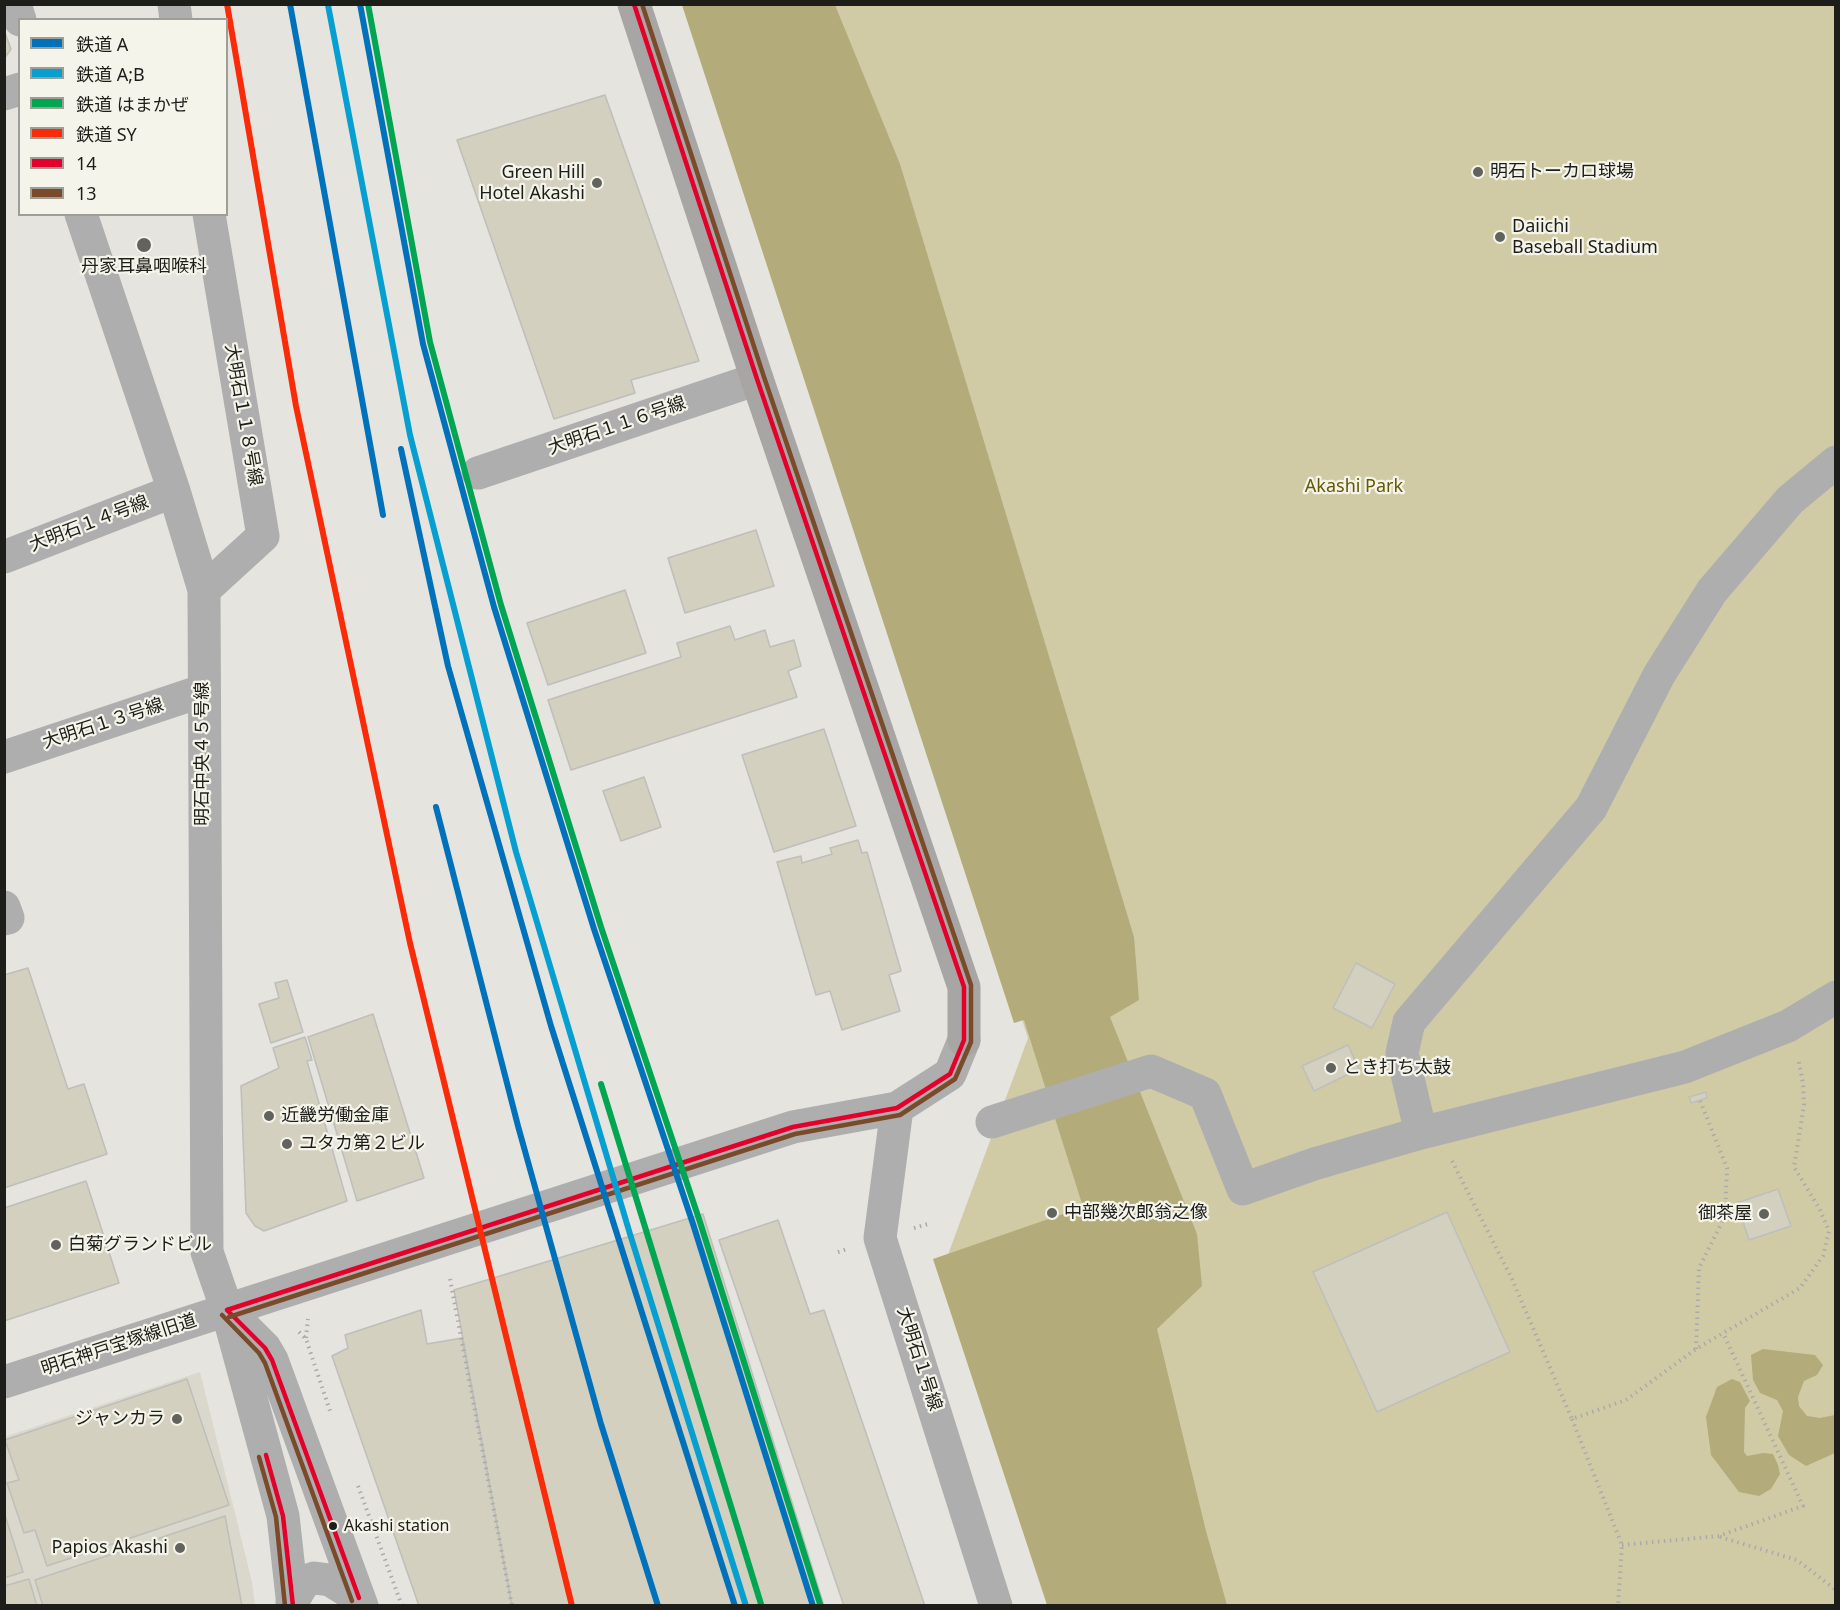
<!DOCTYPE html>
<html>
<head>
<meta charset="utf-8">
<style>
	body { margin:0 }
	#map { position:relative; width:1840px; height:1610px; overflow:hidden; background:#e5e4df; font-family:"Noto Sans","Noto Sans JP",sans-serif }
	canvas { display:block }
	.frame { position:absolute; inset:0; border:6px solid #1d1d19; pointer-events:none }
	.legend { position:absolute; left:18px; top:18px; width:210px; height:198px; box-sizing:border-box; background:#f5f4ea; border:2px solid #9f9e96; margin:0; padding:8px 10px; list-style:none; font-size:18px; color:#1d1d19 }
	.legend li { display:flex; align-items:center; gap:12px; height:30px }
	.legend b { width:30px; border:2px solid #9f9e96 }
</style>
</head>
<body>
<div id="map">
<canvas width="1840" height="1610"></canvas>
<div class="frame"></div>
<ul class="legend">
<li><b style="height:8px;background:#0072bc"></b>鉄道 A</li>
<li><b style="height:8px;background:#069fd1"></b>鉄道 A;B</li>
<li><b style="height:8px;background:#00a651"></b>鉄道 はまかぜ</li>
<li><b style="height:8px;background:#fa2b08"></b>鉄道 SY</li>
<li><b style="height:8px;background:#e4002b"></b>14</li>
<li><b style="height:8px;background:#7a4b2a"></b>13</li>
</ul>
</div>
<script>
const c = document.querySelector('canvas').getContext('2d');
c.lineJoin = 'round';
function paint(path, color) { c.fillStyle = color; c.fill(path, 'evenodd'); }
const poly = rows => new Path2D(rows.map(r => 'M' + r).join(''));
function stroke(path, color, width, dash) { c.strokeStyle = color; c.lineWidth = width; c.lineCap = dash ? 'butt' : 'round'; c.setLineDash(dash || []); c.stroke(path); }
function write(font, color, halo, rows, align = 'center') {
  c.font = font + ' "Noto Sans","Noto Sans JP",sans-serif'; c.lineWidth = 4.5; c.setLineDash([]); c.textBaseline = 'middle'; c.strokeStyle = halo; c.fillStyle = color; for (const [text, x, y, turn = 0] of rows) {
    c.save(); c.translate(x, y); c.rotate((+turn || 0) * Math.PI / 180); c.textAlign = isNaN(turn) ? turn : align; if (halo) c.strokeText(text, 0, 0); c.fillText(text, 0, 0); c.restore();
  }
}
paint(poly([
	[200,1372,252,1582,255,1605,5,1605,4,1437]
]), '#dad8cd');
paint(poly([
	[690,5,1835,5,1835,1605,1059,1605,946,1260,1028,1038]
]), '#d1cba5');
paint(poly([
	[682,5,835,5,900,164,1134,937,1139,1000,1110,1017,1197,1234,1202,1286,1157,1329,1206,1531,1227,1605,1047,1605,933,1259,1083,1207,1024,1020,1014,1023],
	[1763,1349,1815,1355,1823,1365,1817,1375,1804,1381,1798,1397,1799,1406,1807,1416,1820,1418,1835,1415,1835,1453,1806,1466,1789,1455,1778,1436,1783,1411,1777,1400,1760,1393,1753,1380,1751,1355],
	[1732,1379,1740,1382,1750,1401,1745,1408,1744,1452,1747,1456,1763,1453,1773,1454,1778,1465,1780,1474,1771,1489,1759,1496,1739,1492,1711,1455,1706,1417,1717,1387]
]), '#b3ab7a');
const building = poly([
	[4,30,11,49,4,59,4,30],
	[605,95,699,361,631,380,635,393,554,419,457,140,605,95],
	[756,530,774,586,685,613,668,558,756,530],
	[625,590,646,653,548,685,527,623,625,590],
	[730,626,735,640,765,630,770,647,794,640,801,666,788,671,797,697,571,770,548,700,681,657,677,643,730,626],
	[824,729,856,826,774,852,742,755,824,729],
	[644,777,661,827,621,841,603,791,644,777],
	[858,840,862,853,867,852,901,971,889,975,900,1011,842,1030,830,991,816,995,777,862,801,856,802,863,832,854,830,848,858,840],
	[1356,963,1395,984,1372,1028,1333,1008,1356,963],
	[28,968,68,1089,84,1084,107,1154,4,1188,4,975,28,968],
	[287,980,303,1032,271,1043,259,1004,279,998,275,983,287,980],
	[373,1014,424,1178,357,1201,308,1037,373,1014],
	[305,1037,312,1060,307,1061,347,1201,264,1231,255,1226,246,1213,241,1086,279,1068,273,1048,305,1037],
	[1348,1045,1359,1069,1314,1091,1302,1066,1348,1045],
	[1706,1092,1707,1098,1691,1103,1689,1097,1706,1092],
	[86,1181,119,1283,4,1321,4,1208,86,1181],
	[1778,1189,1791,1226,1749,1240,1737,1203,1778,1189],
	[1447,1212,1510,1352,1377,1412,1313,1272,1447,1212],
	[703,1214,824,1606,512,1606,454,1290,703,1214],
	[778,1220,810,1314,824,1310,925,1606,844,1606,719,1240,778,1220],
	[421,1310,427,1344,462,1338,512,1606,419,1606,332,1356,348,1348,345,1335,421,1310],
	[187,1379,229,1505,47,1566,35,1530,24,1533,7,1483,19,1480,5,1440,187,1379],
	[4,1512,23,1572,4,1578,4,1512],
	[225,1516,242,1606,43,1606,35,1580,225,1516],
	[29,1579,37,1606,4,1606,4,1586,29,1579]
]);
paint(building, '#d3d0c0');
stroke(building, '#bebeba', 1.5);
stroke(poly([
	[1452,1161,1512,1279,1572,1419,1626,1400,1696,1349,1800,1288,1823,1256,1829,1231,1819,1208,1794,1167,1804,1105,1803,1083,1798,1058],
	[914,1228,928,1224],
	[838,1252,847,1249],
	[450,1279,512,1606],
	[299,1332,306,1339,331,1414],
	[306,1338,308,1319],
	[1696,1349,1699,1268,1725,1216,1727,1168,1699,1098],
	[1572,1419,1622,1545,1618,1606],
	[358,1486,402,1606],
	[1720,1537,1797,1560,1836,1590],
	[1622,1545,1719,1536,1803,1506,1724,1335]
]), '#abaaa9', 4, [1.5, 4.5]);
stroke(poly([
	[15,4,20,20],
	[174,4,176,20],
	[4,94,20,89],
	[81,214,174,491,204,590,207,1252,227,1310,283,1516,293,1606],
	[478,473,757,379],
	[4,557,174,491],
	[204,590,263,536,209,214],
	[4,757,202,691],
	[4,907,8,918,4,919],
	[897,1108,880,1238,996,1606],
	[992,1122,1151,1071,1205,1094,1243,1189,1314,1164,1421,1133,1685,1067,1788,1026,1836,997],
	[1421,1133,1402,1053,1409,1022,1591,808,1659,675,1712,591,1790,500,1836,462],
	[228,1311,265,1348,272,1360,362,1606],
	[4,1382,793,1127,897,1108,950,1074,964,1040],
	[292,1602,304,1582,314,1578,330,1580,359,1598]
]), '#afaeae', 33);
stroke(poly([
	[634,4,757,379,964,987,964,1040]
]), '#a8a6a5', 33);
stroke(poly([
	[227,1310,793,1127,897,1108,950,1074,964,1040,964,987,757,379,634,4],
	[227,1310,265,1348,272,1360,359,1598],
	[266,1455,283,1516,293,1606]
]), '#e4002b', 4.5);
stroke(poly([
	[222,1315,259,1353,265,1363,352,1601],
	[229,1317,795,1134,900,1115,955,1079,971,1042,971,985,764,377,642,4],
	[259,1457,276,1517,285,1606]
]), '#7a4b2a', 4.5);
stroke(poly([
	[290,4,383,515],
	[360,4,423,344,494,607,594,929,693,1224,813,1606],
	[401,449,448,666,551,1026,735,1606],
	[436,807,518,1126,601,1424,658,1606]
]), '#0072bc', 6);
stroke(poly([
	[328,5,410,435,516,852,630,1234,746,1606]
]), '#069fd1', 6);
stroke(poly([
	[368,4,430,342,501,605,601,927,700,1222,820,1604],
	[601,1084,761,1604]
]), '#00a651', 6);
stroke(poly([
	[227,4,296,406,410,943,572,1606]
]), '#fa2b08', 6);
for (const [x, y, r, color] of [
	[1478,172,6,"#63635e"],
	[597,183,6,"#63635e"],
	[1500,237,6,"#63635e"],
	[144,245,8,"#63635e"],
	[1331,1068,6,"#63635e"],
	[269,1116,6,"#63635e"],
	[287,1144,6,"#63635e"],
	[1052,1213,6,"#63635e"],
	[1764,1214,6,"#63635e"],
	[56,1245,6,"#63635e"],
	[177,1419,6,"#63635e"],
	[333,1526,5,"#1d1d19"],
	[180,1548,6,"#63635e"]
]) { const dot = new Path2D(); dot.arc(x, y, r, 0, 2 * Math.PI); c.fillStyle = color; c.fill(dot); stroke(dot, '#f5f4ea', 2); }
write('16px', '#1d1d19', '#f5f4ea', [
	["Akashi station",344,1526]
], 'left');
write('18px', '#1d1d19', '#f5f4ea', [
	["明石トーカロ球場",1490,172],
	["Green Hill",585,173,"right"],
	["Hotel Akashi",585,194,"right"],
	["Daiichi",1512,227],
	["Baseball Stadium",1512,248],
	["丹家耳鼻咽喉科",144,267,"center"],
	["とき打ち太鼓",1343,1068],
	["近畿労働金庫",281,1116],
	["ユタカ第２ビル",299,1144],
	["中部幾次郎翁之像",1064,1213],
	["御茶屋",1752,1214,"right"],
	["白菊グランドビル",68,1245],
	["ジャンカラ",165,1419,"right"],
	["Papios Akashi",168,1548,"right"]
], 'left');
write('18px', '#1d1d19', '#f5f4ea', [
	["大明石１１８号線",243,415,80],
	["大明石１１６号線",617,426,-19],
	["大明石１４号線",89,524,-21],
	["大明石１３号線",103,724,-18],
	["明石中央４５号線",203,754,-90],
	["明石神戸宝塚線旧道",119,1345,-18],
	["大明石１号線",919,1359,72]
]);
write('18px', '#645800', '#f5f4ea', [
	["Akashi Park",1354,487]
]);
</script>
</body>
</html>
